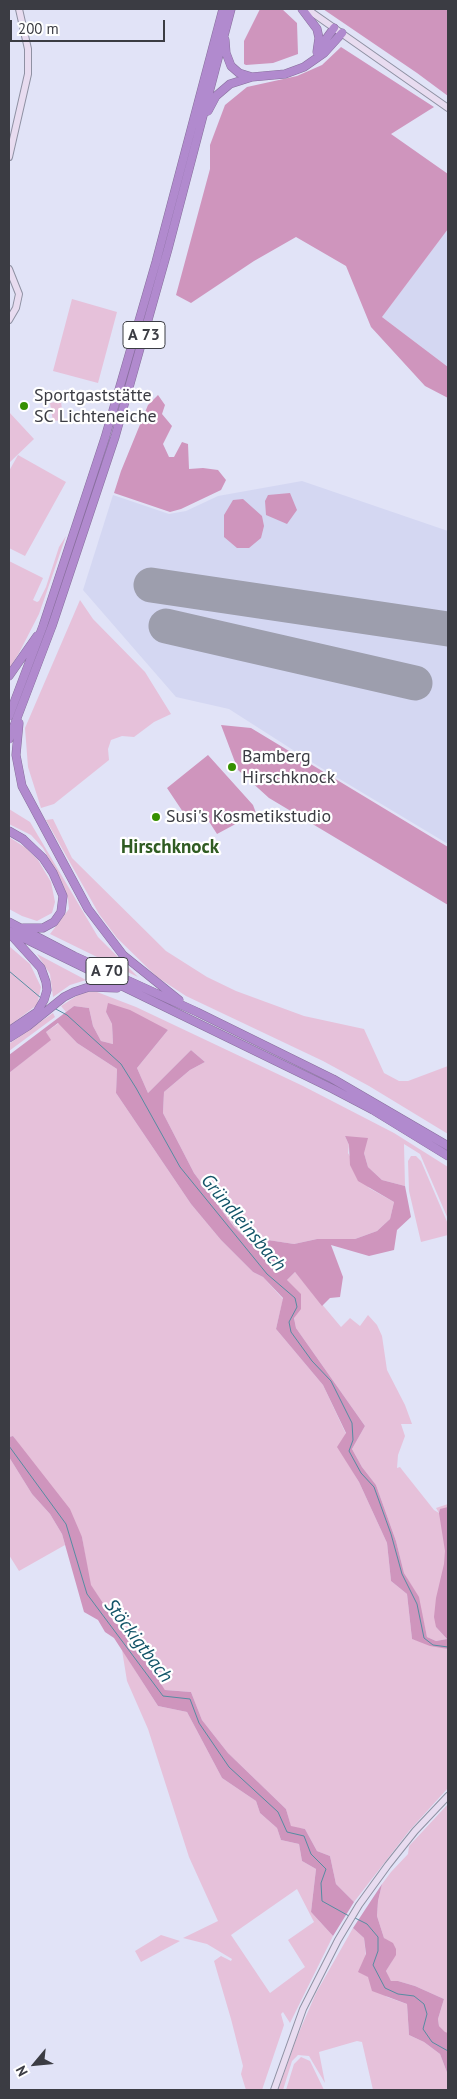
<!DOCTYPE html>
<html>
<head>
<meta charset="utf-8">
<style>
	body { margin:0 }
	#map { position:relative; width:457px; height:2099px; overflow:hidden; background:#e1e3f7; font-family:"PT Sans",sans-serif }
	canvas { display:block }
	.frame { position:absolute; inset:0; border:10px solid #3b3c43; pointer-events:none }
	.north { position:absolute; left:10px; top:2039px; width:50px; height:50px; -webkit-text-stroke:4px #fff; paint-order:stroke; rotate:242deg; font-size:14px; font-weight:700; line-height:20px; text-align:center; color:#3b3c43 }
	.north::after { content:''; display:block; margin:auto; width:18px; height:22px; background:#3b3c43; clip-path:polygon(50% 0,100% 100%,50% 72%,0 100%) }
	.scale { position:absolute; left:10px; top:20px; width:155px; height:22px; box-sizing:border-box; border:2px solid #3b3c43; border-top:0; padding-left:6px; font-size:15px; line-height:18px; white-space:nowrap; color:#3b3c43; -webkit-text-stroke:4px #fff; paint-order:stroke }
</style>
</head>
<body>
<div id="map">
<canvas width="457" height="2099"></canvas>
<div class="frame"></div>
<div class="north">N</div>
<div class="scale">200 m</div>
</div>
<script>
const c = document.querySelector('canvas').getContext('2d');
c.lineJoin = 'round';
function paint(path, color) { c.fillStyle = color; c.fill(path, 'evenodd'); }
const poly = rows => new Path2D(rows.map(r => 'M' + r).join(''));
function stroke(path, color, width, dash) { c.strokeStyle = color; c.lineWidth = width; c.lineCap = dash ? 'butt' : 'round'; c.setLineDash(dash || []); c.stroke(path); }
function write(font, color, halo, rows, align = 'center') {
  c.font = font + ' "PT Sans",sans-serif'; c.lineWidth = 4.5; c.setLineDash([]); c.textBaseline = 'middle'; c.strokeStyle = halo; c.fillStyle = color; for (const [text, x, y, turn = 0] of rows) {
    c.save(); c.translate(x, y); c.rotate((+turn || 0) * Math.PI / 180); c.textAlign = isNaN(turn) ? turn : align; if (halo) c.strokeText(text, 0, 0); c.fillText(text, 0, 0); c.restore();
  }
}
paint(poly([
	[448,229,448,367,382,317],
	[302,481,448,531,448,844,318,766,229,709,176,697,83,590,113,495,169,514,186,511,218,496]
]), '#d4d7f2');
paint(poly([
	[72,299,117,312,98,383,53,371],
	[61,401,63,420,53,421,50,403],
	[9,412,34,439,9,463],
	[18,455,66,482,25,556,9,548,9,471],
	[66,536,39,614,19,653,9,669,9,561,43,578,33,600,37,602,39,601,46,587,59,547],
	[80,600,93,619,145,672,171,714,154,722,134,737,122,736,111,740,108,749,109,760,54,804,41,808,28,767,25,728],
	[9,809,30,822,98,937,138,977,50,934,69,909,68,899,63,885,43,848,31,835,9,824],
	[53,819,72,858,166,951,207,977,236,991,304,1016,364,1029,384,1073,399,1081,408,1081,448,1066,448,1134,369,1086,323,1061,186,996,157,977,117,938,99,914,46,820],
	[9,837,26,848,38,860,51,882,55,902,52,913,37,921,22,916,9,909],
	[9,946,30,964,41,987,37,1005,9,1026],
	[37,954,86,980,70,985,53,997,50,974],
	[87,992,97,992,136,1007,303,1086,394,1133,448,1167,448,1219,420,1154,404,1144,405,1186,382,1180,368,1167,364,1153,345,1136,349,1145,348,1153,369,1188,394,1202,390,1219,377,1231,355,1239,317,1239,294,1244,268,1240,250,1242,234,1227,194,1173,163,1113,164,1092,190,1070,205,1062,191,1050,148,1093,137,1068,168,1030,106,1012,112,1024,113,1044,101,1041,93,1026,89,1008,74,1006,66,1012,61,1006,78,995],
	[53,1013,55,1017,9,1051,9,1044],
	[59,1023,77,1043,117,1069,116,1093,191,1204,221,1240,253,1272,263,1277,283,1299,276,1329,323,1385,346,1434,338,1447,359,1482,387,1543,391,1581,407,1594,412,1639,448,1649,448,1788,409,1831,354,1902,336,1884,330,1856,317,1851,305,1829,291,1827,286,1809,228,1753,202,1720,191,1692,165,1690,156,1676,145,1645,128,1633,117,1612,103,1603,90,1585,82,1537,13,1436,9,1437,9,1073,50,1040,46,1032],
	[411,1156,416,1156,421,1161,448,1224,448,1235,421,1242,409,1191,408,1161],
	[295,1272,341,1327,350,1318,360,1326,368,1315,377,1325,382,1336,387,1370,405,1405,412,1424,401,1424,405,1436,398,1455,397,1468,400,1467,403,1471,434,1510,439,1513,436,1508,448,1504,448,1631,436,1627,447,1639,436,1641,427,1637,418,1597,404,1573,396,1541,376,1485,362,1467,352,1449,365,1426,296,1328,287,1280],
	[9,1457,32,1494,50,1514,62,1534,65,1545,19,1571,9,1555],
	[122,1650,158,1706,187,1712,222,1778,256,1801,260,1813,277,1828,281,1840,299,1844,302,1861,316,1869,311,1912,333,1936,290,2023,283,2012,281,2014,284,2025,262,2090,246,2090,241,2074,243,2066,231,2019,214,1961,221,1956,231,1961,232,1959,207,1944,183,1938,218,1921,189,1857,148,1729,127,1681],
	[297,1889,314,1922,288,1940,305,1967,270,1993,231,1935],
	[448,1804,448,2033,445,2033,439,2026,438,2019,444,1999,415,1986,398,1981,391,1981,389,1978,386,1971,392,1961,387,1941,384,1938,377,1916,378,1901,382,1884,391,1872,408,1854,409,1846],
	[353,1928,364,1938,368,1977,387,1997,407,2004,409,2035,424,2042,440,2054,448,2075,448,2090,373,2090,362,2042,357,2041,319,2052,325,2083,309,2056,298,2055,292,2061,283,2090,278,2090,297,2037,316,1993],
	[161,1935,180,1941,141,1962,135,1951],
	[301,2057,310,2061,324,2090,286,2090,294,2064]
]), '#e6c1da');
paint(poly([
	[260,9,282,9,297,23,298,54,273,63,246,65,244,64,244,41],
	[323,9,448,9,448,96,417,73],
	[341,47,434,107,391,134,448,174,448,229,382,317,448,367,448,398,425,386,371,327,346,266,296,237,254,261,191,303,176,295,210,169,210,145,225,105,247,87,297,76,322,65],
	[158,395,165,405,162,414,172,426,163,444,169,457,174,457,182,442,188,444,189,469,203,468,218,470,226,480,221,490,181,509,170,512,114,493,121,471,148,405],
	[290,493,297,510,287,524,266,515,265,501,268,495],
	[243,499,262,516,264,526,261,538,249,548,237,548,224,537,224,515,233,500],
	[221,725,251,728,448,847,448,905,269,798,238,770],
	[208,755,253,805,256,813,217,834,201,809,185,815,167,788],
	[108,1003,130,1010,168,1030,137,1068,148,1093,191,1050,205,1062,190,1070,164,1092,163,1113,194,1173,234,1227,250,1242,268,1240,294,1244,317,1239,355,1239,377,1231,390,1219,394,1202,358,1181,350,1165,349,1145,345,1136,368,1138,364,1153,368,1167,382,1180,405,1186,411,1217,397,1230,394,1250,369,1256,331,1245,343,1277,340,1297,330,1298,322,1306,295,1272,287,1280,301,1294,301,1309,294,1318,296,1328,365,1426,352,1449,362,1467,376,1485,396,1541,404,1573,419,1597,427,1637,436,1641,447,1639,436,1627,434,1617,436,1598,444,1564,445,1551,439,1513,440,1509,448,1507,448,1649,430,1646,412,1639,407,1594,391,1581,387,1543,359,1482,337,1447,346,1433,323,1385,276,1329,283,1298,263,1277,253,1272,221,1240,191,1204,116,1093,117,1069,77,1043,58,1023,46,1032,51,1040,9,1073,9,1055,74,1006,89,1008,93,1026,101,1041,113,1044,112,1024,106,1012],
	[13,1436,70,1509,82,1537,91,1585,103,1603,117,1612,128,1633,145,1645,156,1676,165,1690,191,1692,202,1720,228,1753,286,1809,291,1826,305,1829,317,1851,330,1856,336,1884,354,1902,333,1936,311,1912,316,1869,302,1861,299,1844,281,1840,277,1828,260,1813,256,1801,222,1778,187,1712,158,1706,114,1638,105,1632,98,1620,84,1612,62,1534,50,1514,32,1494,9,1457,9,1437],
	[382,1884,378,1901,377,1916,384,1938,393,1943,396,1949,396,1955,386,1971,391,1981,398,1981,415,1986,444,1999,438,2019,439,2026,445,2032,448,2033,448,2075,440,2054,424,2042,409,2035,407,2004,372,1991,368,1977,358,1972,366,1954,364,1938,353,1928]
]), '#cf95bd');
stroke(poly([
	[9,971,41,998],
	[54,1008,67,1015,121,1064,136,1088,180,1167,267,1274,295,1298,297,1307,289,1322,291,1332,312,1361,331,1381,352,1423,353,1440,349,1451,361,1473,374,1487,391,1534,402,1574,417,1604,424,1638,433,1645,448,1647],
	[9,1446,66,1524,87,1594,163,1696,190,1699,199,1723,229,1767,278,1812,287,1832,304,1836,311,1854,326,1869,321,1883,322,1901,349,1916],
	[355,1918,367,1924,378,1937,378,1951,373,1965,385,1988,398,1994,414,1996,424,2004,427,2014,423,2029,432,2042,448,2051]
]), '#568ca2', 1);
stroke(poly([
	[151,585,448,629],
	[166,626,415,683]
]), '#9d9ead', 35);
const secondary = poly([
	[307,9,448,108],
	[9,157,28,74,28,49,19,9],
	[9,269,19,294,16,308,9,320],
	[274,2090,303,2009,338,1940,359,1905,388,1865,415,1831,448,1796]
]);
const highway = poly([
	[302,9,317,29,319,38,317,52],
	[225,40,226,53,231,66,239,73,252,77],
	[318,50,334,28],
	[208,111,216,96,230,84,252,77,285,74,304,67,324,53,342,33],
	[9,676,37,636],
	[9,716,43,626,105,438,156,262,223,9],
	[19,723,16,755,22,786,88,909,123,955,179,1000],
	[9,739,52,626,115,437,168,249,231,9],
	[9,831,23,839,43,858,53,873,63,896,61,912,54,922,43,928,23,928],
	[9,922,74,956,197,1012,333,1079,448,1146],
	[9,931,333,1089,373,1110,448,1156],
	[9,1031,37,1012,44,1000,47,990,46,982,41,968,12,936],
	[9,1038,28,1026,64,997,74,992,89,987,117,988]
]);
stroke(secondary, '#8f91a3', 8);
stroke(highway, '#886f9d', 9);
stroke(secondary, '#e8dcf0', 6);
stroke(highway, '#b18ace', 8);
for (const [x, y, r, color] of [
	[24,406,5,"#369000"],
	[232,767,5,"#369000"],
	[156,817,5,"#369000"]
]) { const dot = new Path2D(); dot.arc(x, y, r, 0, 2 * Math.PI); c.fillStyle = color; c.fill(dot); stroke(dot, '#fff', 2); }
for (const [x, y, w] of [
	[144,335,42],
	[107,971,42]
]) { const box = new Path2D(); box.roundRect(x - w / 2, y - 13.5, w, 27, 4); c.fillStyle = '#fff'; c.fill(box); stroke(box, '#3b3c43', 1); }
write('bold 16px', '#3b3c43', null, [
	["A 73",144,335],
	["A 70",107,971]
]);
write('18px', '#3b3c43', '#fff', [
	["Sportgaststätte",34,396],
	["SC Lichteneiche",34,417],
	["Bamberg",242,757],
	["Hirschknock",242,778],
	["Susi's Kosmetikstudio",166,817]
], 'left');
write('bold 19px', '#305c22', '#fff', [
	["Hirschknock",170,848]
]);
write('italic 19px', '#135468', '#fff', [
	["Gründleinsbach",243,1223,50],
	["Stöckigtbach",138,1641,53]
]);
</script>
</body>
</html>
